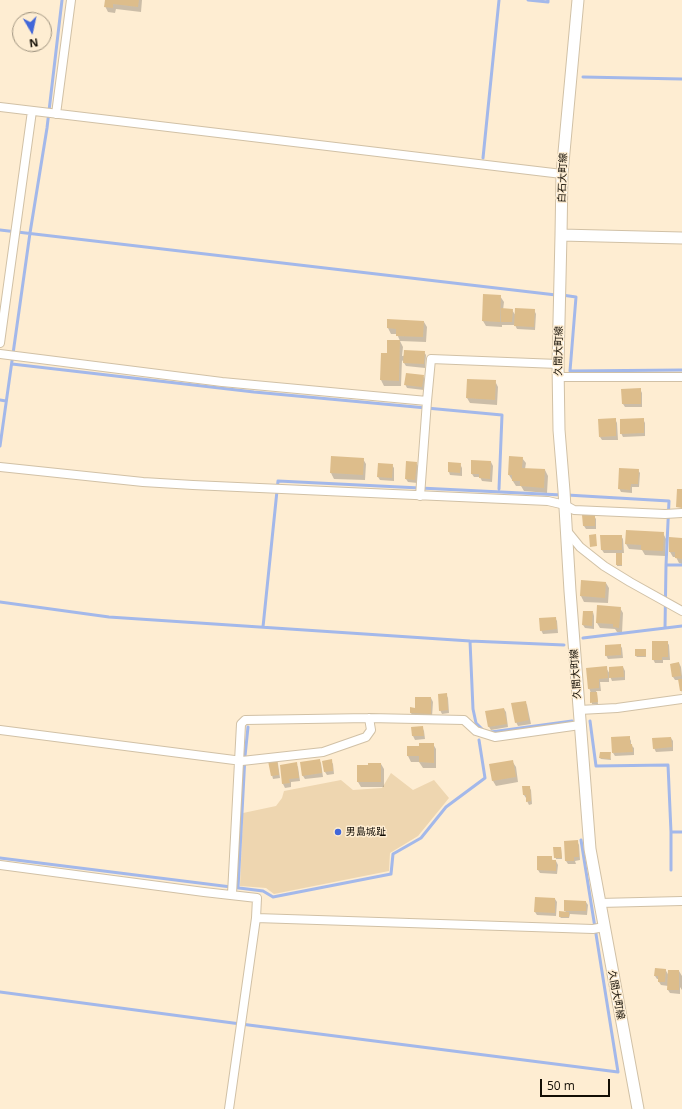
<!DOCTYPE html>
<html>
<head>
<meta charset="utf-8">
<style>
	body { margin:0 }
	#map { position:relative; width:682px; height:1109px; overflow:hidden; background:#feedd2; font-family:"Open Sans",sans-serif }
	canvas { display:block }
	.north { position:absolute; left:12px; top:12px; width:40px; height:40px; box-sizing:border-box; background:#feedd2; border:1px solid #a09480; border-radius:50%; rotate:171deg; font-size:11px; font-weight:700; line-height:16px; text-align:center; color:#130e05 }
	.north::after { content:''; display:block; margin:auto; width:14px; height:18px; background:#4267d9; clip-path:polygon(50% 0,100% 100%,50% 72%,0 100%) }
	.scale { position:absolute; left:540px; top:1079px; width:70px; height:18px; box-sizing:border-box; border:2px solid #130e05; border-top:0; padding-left:5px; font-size:12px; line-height:14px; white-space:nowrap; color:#130e05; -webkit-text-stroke:3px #feedd2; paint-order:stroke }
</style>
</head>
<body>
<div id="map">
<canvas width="682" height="1109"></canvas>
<div class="north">N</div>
<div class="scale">50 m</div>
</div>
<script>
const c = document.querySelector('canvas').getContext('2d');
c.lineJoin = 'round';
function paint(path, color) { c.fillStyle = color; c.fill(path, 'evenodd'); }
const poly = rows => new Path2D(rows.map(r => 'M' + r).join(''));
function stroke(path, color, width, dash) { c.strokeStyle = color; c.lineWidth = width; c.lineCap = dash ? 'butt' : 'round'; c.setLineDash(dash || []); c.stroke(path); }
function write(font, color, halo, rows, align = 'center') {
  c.font = font + ' "Open Sans","Noto Sans JP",sans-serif'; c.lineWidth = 3; c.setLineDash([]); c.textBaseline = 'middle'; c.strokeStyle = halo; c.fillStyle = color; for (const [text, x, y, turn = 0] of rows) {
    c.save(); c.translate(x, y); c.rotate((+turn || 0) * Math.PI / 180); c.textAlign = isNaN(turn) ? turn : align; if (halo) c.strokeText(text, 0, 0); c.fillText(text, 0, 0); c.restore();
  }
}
paint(poly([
	[391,773,413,790,434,780,449,798,418,836,390,853,389,871,274,894,266,888,240,886,243,813,276,806,282,798,284,791,341,780,353,790,382,788]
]), '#eed6b0');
paint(poly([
	[106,0,142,0,141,12,116,9,115,13,108,12,105,6],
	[500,296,504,302,503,310,512,310,516,316,534,310,536,314,535,330,517,329,514,323,514,325,502,325,502,327,486,326,483,321],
	[424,322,427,327,426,342,400,341,397,334,391,334,388,328],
	[400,341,403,347,402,356,424,352,426,355,425,368,406,366,402,360,401,386,384,386,381,380,382,354,388,354],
	[423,376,425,379,424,390,407,388,405,384],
	[495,381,498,387,497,405,470,403,467,398],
	[640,389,642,393,642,407,625,407,623,404],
	[615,419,617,423,618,440,602,440,600,437],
	[643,419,645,423,645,436,623,437,621,433],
	[332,457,363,459,366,464,365,480,334,479,331,473],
	[522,458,526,463,525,469,545,470,548,476,547,493,524,491,521,486,516,486,509,475],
	[491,462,493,466,492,482,482,481,480,477,474,477,472,474],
	[416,463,418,466,417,483,408,482,406,479],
	[460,464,462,468,462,476,450,475,449,472],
	[392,465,394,468,394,481,380,480,378,477],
	[638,470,640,473,639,487,632,487,632,493,621,492,619,488],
	[583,516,594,516,596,519,596,529,586,529,584,526],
	[663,533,666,539,665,556,645,555,642,550,629,549,626,544],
	[621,536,623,539,624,553,621,553,622,555,622,566,617,566,617,553,604,553,602,550],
	[682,539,682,564,679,563,676,557,673,557,670,552],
	[606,583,609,588,608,603,584,602,581,596],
	[620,608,623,613,622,633,617,632,615,629,600,628,597,623],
	[593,612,594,616,594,629,585,628,583,625],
	[555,618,557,621,558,633,543,634,541,630],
	[667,642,669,645,670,660,663,660,663,663,655,663,653,659],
	[620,645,622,648,623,658,608,659,606,655],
	[645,650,646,657,637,657,636,656],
	[679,663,681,667,682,676,682,693,679,680,675,680,673,677,671,664],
	[623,667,625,671,625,680,612,681,609,674,609,682,600,682,601,691,596,691,597,694,598,704,592,704,591,693,589,688,606,668,610,674],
	[446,694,448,698,449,713,442,714,440,710],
	[431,698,433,702,432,717,413,717,411,713,411,709,416,709],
	[525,702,527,705,531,724,518,726,516,722],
	[504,709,506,712,508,727,491,730,489,727,487,712],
	[422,727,424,731,425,739,415,740,413,736,412,728],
	[629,737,631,741,631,745,634,748,634,755,615,756,613,753],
	[671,738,673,741,673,751,656,752,654,748],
	[433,744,436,749,436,768,423,768,419,762,411,762,408,756,408,747,420,747],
	[610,753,611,760,601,759,600,758],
	[277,760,278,764,280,778,273,779,272,775],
	[319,760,321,763,323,777,305,779,303,776,301,763],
	[331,761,333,764,334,774,327,775,325,772],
	[512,761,516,767,518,782,496,786,493,781,490,765],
	[296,764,298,767,300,781,291,782,291,787,285,788,283,784,281,766],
	[381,764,384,769,384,787,361,787,358,782],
	[529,787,531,790,532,804,529,805,527,801,527,798,526,798,524,795],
	[577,841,579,845,580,860,575,861,576,864,568,864,566,861],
	[554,848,561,848,562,859,556,859],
	[551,857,553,861,556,861,558,865,557,874,540,873,538,870],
	[555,899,557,902,556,916,537,915,535,912],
	[586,902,588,905,587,915,570,914,569,918,561,918,560,917,566,913,565,910],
	[665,969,669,976,679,971,682,976,682,990,680,987,680,994,670,993,668,990,668,986,661,985,659,982,659,979,657,979,655,976]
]), '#0003');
stroke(poly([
	[528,0,548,2,548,0],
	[583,77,682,79],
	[483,158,499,0],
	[0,230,556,295],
	[562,295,576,297,570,371,682,370],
	[12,364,254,392,502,415,499,489],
	[0,400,6,401],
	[0,446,30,233,47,128,62,0],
	[567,495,669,501,666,565,682,565],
	[0,602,109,617,470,641,564,645],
	[263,627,278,481,562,495],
	[665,628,666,565],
	[583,638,682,626],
	[470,641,473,709,476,723,484,731],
	[590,721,596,766,668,765,671,832,682,832],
	[491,732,572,721],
	[0,858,263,891,273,897,391,874,393,854,421,838,446,807,485,778,479,740],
	[671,870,671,832],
	[238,888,245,756,248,727],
	[0,992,233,1023,618,1072,581,840]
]), '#a3b8ea', 3);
paint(poly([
	[105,0,139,0,138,7,113,4,113,8,104,7],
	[483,294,501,295,500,322,482,321],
	[501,308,513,309,512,322,501,322],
	[515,308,535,309,534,327,514,326],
	[387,319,424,321,423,337,396,336,396,329,387,328],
	[387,340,400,340,399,381,380,380,381,353,387,353],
	[404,350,425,351,424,364,403,363],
	[406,373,424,375,422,387,404,385],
	[467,379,496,380,495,400,466,398],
	[641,388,641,404,622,404,621,389],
	[616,418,616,436,599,437,598,419],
	[644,418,644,433,620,434,620,419],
	[331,456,364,458,363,475,330,473],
	[509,456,523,457,522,468,545,469,544,488,520,486,520,481,512,481,512,475,508,475],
	[471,460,491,461,490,479,479,478,479,474,471,474],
	[406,461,417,462,415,480,405,479],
	[448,462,461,463,460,473,448,472],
	[378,463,393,464,392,478,377,477],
	[619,468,639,469,638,484,631,484,630,490,618,489],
	[677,489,682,489,682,508,676,507],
	[595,514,595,526,583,526,582,515],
	[626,530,664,532,663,551,641,550,641,545,625,544],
	[596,534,597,546,590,547,589,535],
	[600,535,622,535,622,550,601,550],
	[669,537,682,538,682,559,675,558,675,552,669,552],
	[616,553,622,553,622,565,616,565],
	[581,580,606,582,605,598,580,596],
	[597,605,621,607,619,628,613,627,613,624,596,623],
	[583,611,593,611,592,626,582,625],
	[556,617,557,629,540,631,539,618],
	[652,641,668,641,668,657,662,657,662,660,652,660],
	[621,644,621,655,605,656,605,645],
	[635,649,646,649,646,656,635,656],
	[679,662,681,676,672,677,670,664],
	[607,666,608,678,599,679,599,688,588,689,586,668],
	[623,666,624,677,609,678,609,667],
	[678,679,682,679,682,691,680,691],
	[590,692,597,692,598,702,590,703],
	[447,693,448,710,439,711,438,694],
	[415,697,431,697,431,714,410,713,410,707,415,708],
	[526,701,529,720,515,723,511,703],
	[504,708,507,724,488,727,485,711],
	[423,726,424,736,412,736,411,727],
	[630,736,630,744,632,744,633,752,612,753,611,737],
	[671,737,672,747,653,749,652,738],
	[419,743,434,743,434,763,419,762,419,756,407,756,407,746,419,746],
	[600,752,611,752,610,759,599,758],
	[277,759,279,775,271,776,268,761],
	[320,759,322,773,302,776,300,762],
	[332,759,333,771,324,772,322,761],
	[513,760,516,777,492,781,489,764],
	[297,762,299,778,289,779,290,783,282,784,280,765],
	[368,763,381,763,381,782,357,782,357,765,368,765],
	[522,786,530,786,531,801,526,802,526,795,523,795],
	[578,840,579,857,574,857,574,861,565,861,564,841],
	[553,847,561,847,562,858,554,858],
	[537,856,552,856,552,860,556,860,556,871,537,870],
	[535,897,555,898,555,913,534,912],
	[564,900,586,901,586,911,564,911],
	[559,911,569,912,569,917,559,917],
	[655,968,666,969,665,982,658,982,658,976,654,976],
	[668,970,679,970,679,990,667,990]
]), '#ddbd8b');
const minor = poly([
	[0,107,562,174],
	[56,114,71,0],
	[0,343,32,111],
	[0,354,222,382,427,401,431,359,558,364],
	[559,377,682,377],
	[0,467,143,482,193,485,548,501,565,505,574,510,665,514,682,513],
	[420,496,427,401],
	[567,531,580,547,604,566,630,582,682,611],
	[579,710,617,708,682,699],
	[0,730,242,761,323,752,366,737,371,730,369,718],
	[0,865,204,892,257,898,256,918,229,1109],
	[232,894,241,724,245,720,369,718,464,720,476,731,495,737,580,725],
	[599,903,682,901],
	[256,918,593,929,604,927]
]);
const secondary = poly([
	[578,0,562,174,561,235,558,364,559,430,564,491,570,591,590,849,638,1109],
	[561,235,682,238]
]);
stroke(minor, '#d1c1a6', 10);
stroke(secondary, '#d1c1a6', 13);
stroke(minor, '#fff', 8);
stroke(secondary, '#fff', 11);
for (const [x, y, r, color] of [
	[338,832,4,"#4267d9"]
]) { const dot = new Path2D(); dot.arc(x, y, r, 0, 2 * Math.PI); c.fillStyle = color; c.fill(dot); stroke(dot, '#feedd2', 1.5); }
write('10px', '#130e05', '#feedd2', [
	["白石大町線",563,178,-88],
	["久間大町線",559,351,-89],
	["久間大町線",576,674,-94],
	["久間大町線",616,995,79]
]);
write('10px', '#130e05', '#feedd2', [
	["男島城趾",346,832]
], 'left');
</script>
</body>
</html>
